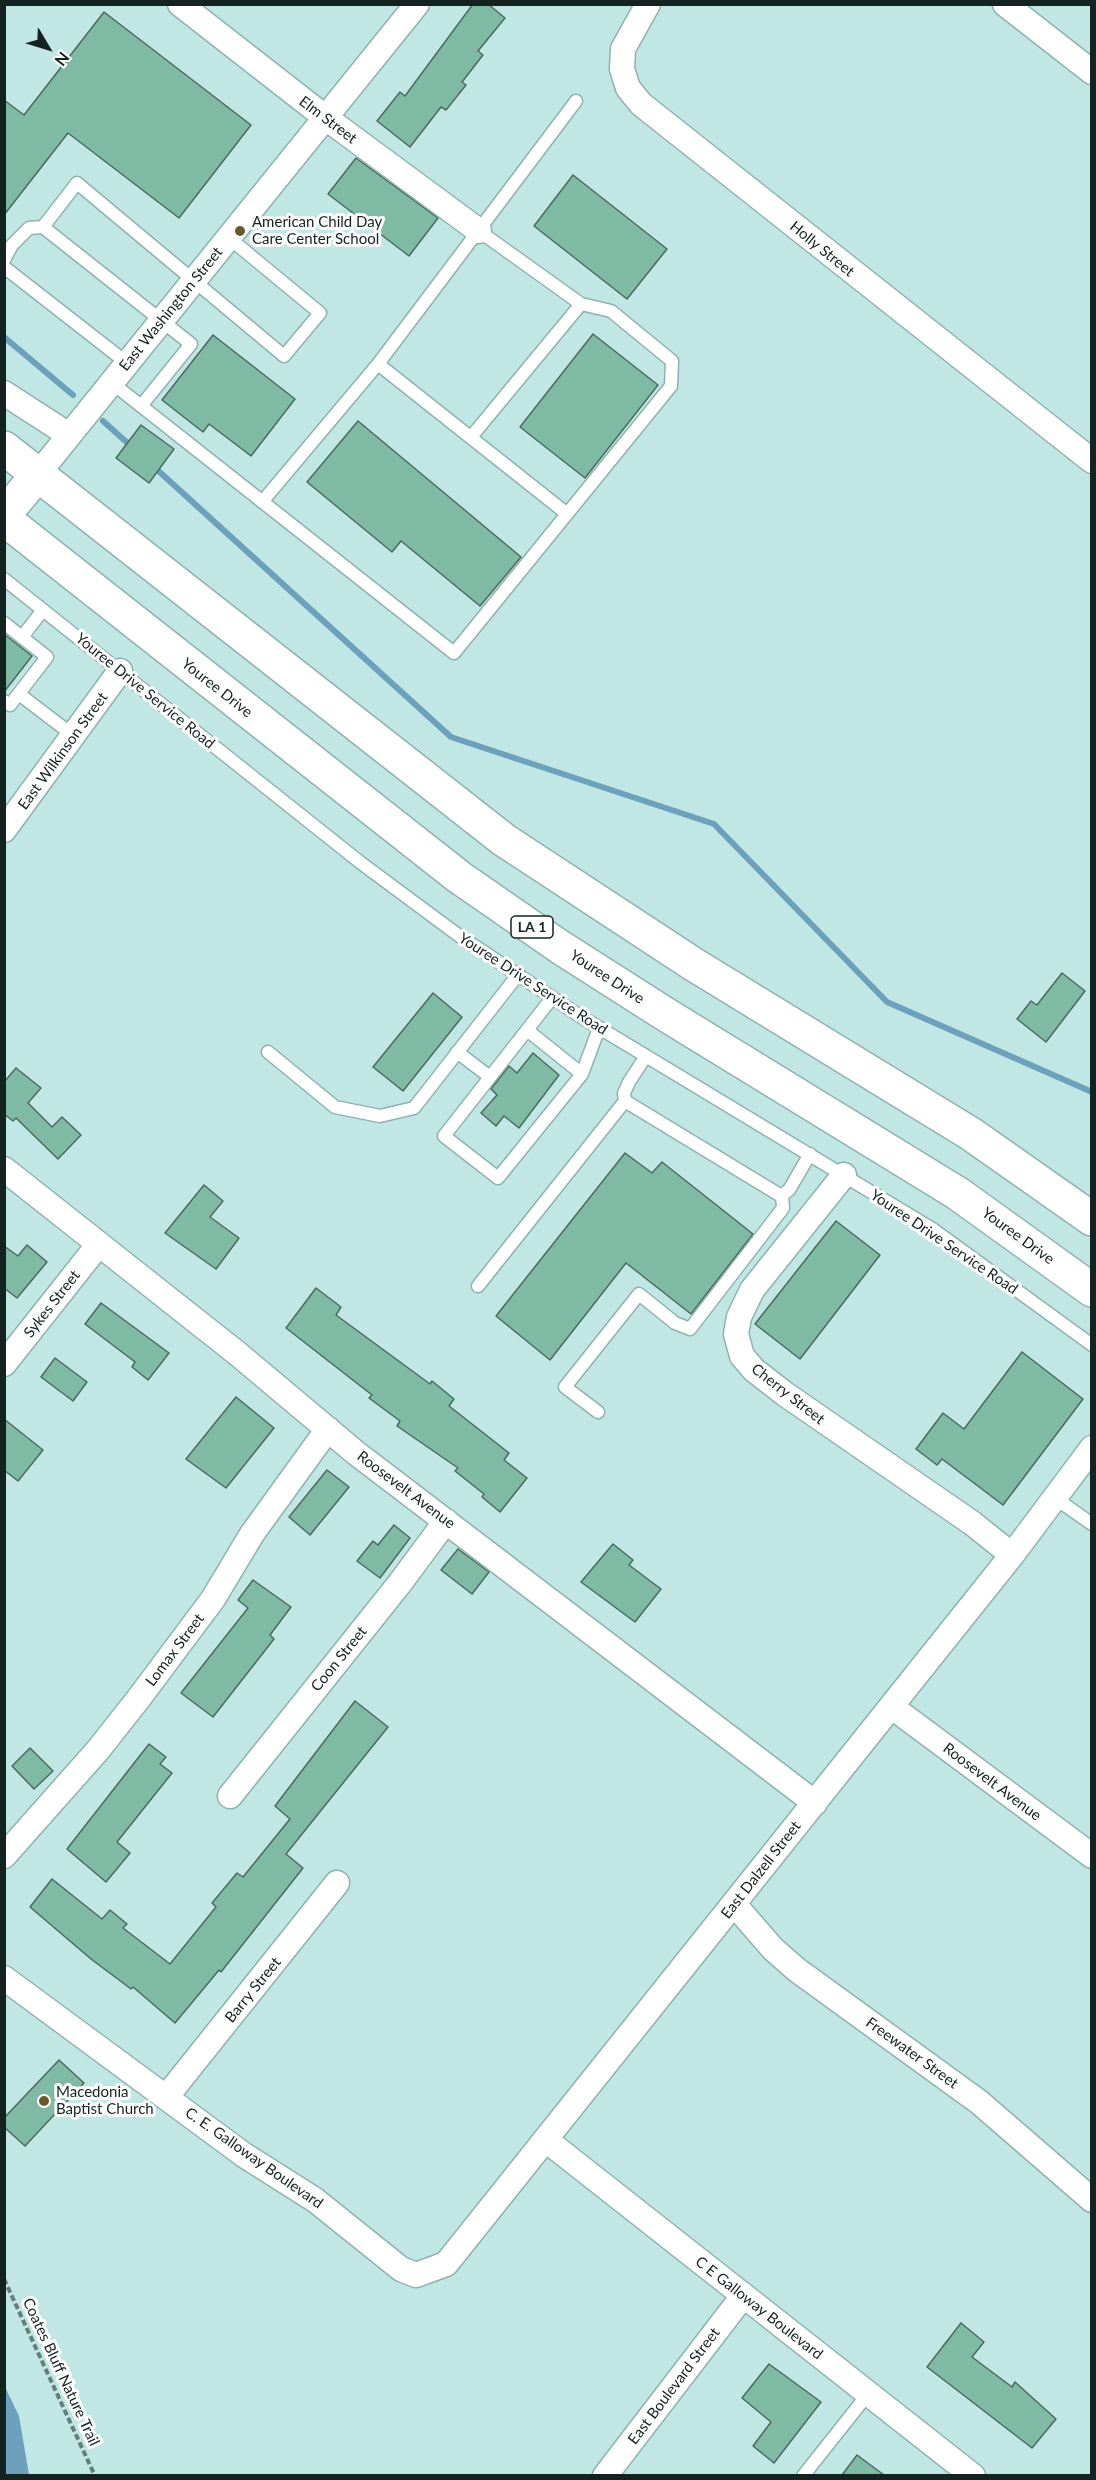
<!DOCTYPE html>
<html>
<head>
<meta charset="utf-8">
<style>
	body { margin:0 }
	#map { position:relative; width:1096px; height:2480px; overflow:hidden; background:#c1e7e4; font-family:Lato,sans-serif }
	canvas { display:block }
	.frame { position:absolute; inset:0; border:6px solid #142221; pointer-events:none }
	.north { position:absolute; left:18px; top:18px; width:60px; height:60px; -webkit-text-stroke:4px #fff; paint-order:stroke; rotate:128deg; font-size:16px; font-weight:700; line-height:24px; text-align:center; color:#142221 }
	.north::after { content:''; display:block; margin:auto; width:21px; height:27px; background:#142221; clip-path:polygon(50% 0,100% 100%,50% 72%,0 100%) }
</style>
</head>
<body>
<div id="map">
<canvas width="1096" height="2480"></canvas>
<div class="frame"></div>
<div class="north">N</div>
</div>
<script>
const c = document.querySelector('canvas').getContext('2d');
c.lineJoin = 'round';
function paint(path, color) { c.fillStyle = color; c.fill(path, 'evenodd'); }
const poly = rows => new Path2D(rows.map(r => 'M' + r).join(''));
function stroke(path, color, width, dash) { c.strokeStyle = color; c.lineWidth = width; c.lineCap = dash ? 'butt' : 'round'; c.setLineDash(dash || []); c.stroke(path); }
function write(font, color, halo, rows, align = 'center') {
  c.font = font + ' Lato,sans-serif'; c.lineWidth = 6; c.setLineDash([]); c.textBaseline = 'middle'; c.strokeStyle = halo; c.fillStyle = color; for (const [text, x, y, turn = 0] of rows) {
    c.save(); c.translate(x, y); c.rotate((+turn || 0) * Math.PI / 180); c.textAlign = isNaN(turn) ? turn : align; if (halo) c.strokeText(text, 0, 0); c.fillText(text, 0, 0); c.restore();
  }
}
paint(poly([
	[5,2387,19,2416,29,2475,5,2475]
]), '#6ba1bc');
stroke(poly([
	[4,337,73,395],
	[103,421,132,447],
	[153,466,451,737,714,824,887,1002,1092,1092]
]), '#6ba1bc', 6);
const building = poly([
	[473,4,488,4,505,18,478,51,483,55,462,82,466,85,446,110,441,107,410,147,377,121,400,92,405,96,473,4],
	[104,12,251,125,179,218,68,133,4,215,4,100,24,115,104,12],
	[356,158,438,218,409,256,328,194,356,158],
	[573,175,667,249,627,299,534,226,573,175],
	[593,334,658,385,585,478,520,427,593,334],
	[213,335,295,399,251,456,209,424,203,432,162,400,213,335],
	[358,421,521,557,480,606,401,541,392,552,307,482,358,421],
	[141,425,174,449,149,483,116,458,141,425],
	[4,634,32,656,4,692,4,634],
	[1062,973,1085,991,1046,1042,1017,1019,1031,1001,1037,1005,1062,973],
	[433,993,462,1017,403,1091,373,1067,433,993],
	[533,1053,559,1075,519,1128,504,1116,496,1126,481,1113,497,1095,491,1089,509,1066,517,1073,533,1053],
	[16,1068,41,1088,28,1103,52,1127,62,1117,81,1135,58,1159,16,1118,13,1121,4,1114,4,1082,16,1068],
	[625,1153,652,1173,662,1162,753,1234,691,1314,626,1263,550,1360,496,1316,625,1153],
	[204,1185,223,1201,210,1217,239,1238,216,1269,165,1233,204,1185],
	[836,1221,880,1255,800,1359,755,1324,836,1221],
	[27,1245,47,1262,17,1298,4,1288,4,1246,18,1256,27,1245],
	[316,1288,341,1307,336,1315,430,1384,432,1381,454,1399,449,1406,509,1453,504,1460,527,1478,500,1512,482,1497,484,1494,455,1471,458,1468,397,1426,400,1421,369,1398,372,1395,286,1328,316,1288],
	[101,1303,169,1353,148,1380,132,1367,135,1362,85,1324,101,1303],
	[1022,1352,1083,1399,1003,1505,942,1459,937,1465,916,1449,943,1413,964,1429,1022,1352],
	[55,1358,87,1382,73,1401,41,1377,55,1358],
	[236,1397,274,1428,226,1488,186,1459,236,1397],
	[4,1419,43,1450,18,1481,4,1470,4,1419],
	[327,1470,349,1487,310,1535,289,1517,327,1470],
	[394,1525,410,1538,380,1578,357,1561,373,1541,378,1545,394,1525],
	[613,1544,633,1560,629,1565,661,1589,635,1622,581,1582,613,1544],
	[458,1549,489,1572,472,1594,441,1570,458,1549],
	[253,1580,291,1607,270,1635,274,1639,213,1717,181,1693,248,1608,238,1600,253,1580],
	[355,1701,388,1727,286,1854,303,1868,221,1972,219,1970,175,2023,133,1987,131,1989,91,1959,30,1907,52,1879,102,1919,110,1910,127,1924,123,1928,170,1964,216,1907,212,1903,237,1873,243,1877,290,1819,275,1806,355,1701],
	[149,1744,166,1757,160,1764,172,1773,117,1842,130,1853,106,1882,67,1849,149,1744],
	[30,1748,53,1771,34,1789,12,1766,30,1748],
	[59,2060,84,2083,25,2146,4,2127,4,2118,59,2060],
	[961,2323,984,2342,972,2357,1012,2387,1015,2382,1056,2419,1032,2448,927,2367,961,2323],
	[769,2364,821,2402,774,2463,753,2446,771,2422,742,2398,769,2364],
	[857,2455,884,2475,842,2475,857,2455]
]);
paint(building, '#7fbaa5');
stroke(building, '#4b6a5e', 1.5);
const lane = poly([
	[43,227,77,183,284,356,320,313,229,238],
	[4,260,12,245,29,228,43,227,191,344,141,406],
	[4,267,127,363],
	[378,364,576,101],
	[112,383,454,653,671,386,672,361,611,311,581,304],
	[471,437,581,304,479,231],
	[262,502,378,364,566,513],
	[4,579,361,863,458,935,583,1018,934,1230,1092,1345],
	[4,623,47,657,10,705,4,701],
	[22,637,43,610],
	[19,694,74,736],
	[552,998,444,1136,498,1178,582,1074,599,1028],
	[527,1030,582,1074],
	[268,1052,335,1107,380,1116,414,1108,517,976],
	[457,1052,490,1077],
	[646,1056,629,1082,624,1093,625,1101,778,1194,782,1195,789,1190,810,1154],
	[478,1286,625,1101],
	[598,1412,565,1387,639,1294,675,1323,690,1329,783,1208,782,1195],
	[1055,1498,1092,1524],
	[803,2476,868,2394]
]);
const street = poly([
	[180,4,326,118,479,231],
	[648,4,623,49,622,69,628,88,641,104,1092,461],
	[1005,4,1092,72],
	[4,393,69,435],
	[38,474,417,4],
	[4,830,120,671],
	[4,1169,238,1354,356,1453,815,1803],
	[844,1175,752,1290,739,1317,736,1334,742,1356,754,1370,785,1394,972,1523,1012,1555],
	[4,1364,99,1244],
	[892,1707,1092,1856],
	[230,1796,400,1583,446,1521],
	[4,1856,98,1750,139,1698,213,1599,252,1534,328,1429],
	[734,1904,773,1949,797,1970,979,2102,1092,2200],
	[4,1978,244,2155,315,2200,401,2269,416,2275,446,2264,1012,1555,1092,1448],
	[167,2096,337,1883],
	[546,2140,973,2476],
	[605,2476,743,2296]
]);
const secondary = poly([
	[4,515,38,474]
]);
const primary = poly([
	[4,448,504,840,693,964,971,1134,1092,1219],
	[4,519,459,877,560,947,665,1014,957,1193,1092,1290]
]);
stroke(lane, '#8eb2af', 15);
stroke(street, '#8eb2af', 27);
stroke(secondary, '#8eb2af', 36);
stroke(primary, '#8eb2af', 36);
stroke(poly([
	[4,2279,95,2476]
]), '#657e7c', 4, [6, 3]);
stroke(lane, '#fff', 12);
stroke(street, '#fff', 24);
stroke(secondary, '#fff', 33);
stroke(primary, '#fff', 33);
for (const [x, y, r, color] of [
	[240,231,6,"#6b5927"],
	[44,2101,6,"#6b5927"]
]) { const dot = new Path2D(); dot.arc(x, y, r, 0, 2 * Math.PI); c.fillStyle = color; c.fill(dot); stroke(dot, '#fff', 2); }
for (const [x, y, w] of [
	[532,927,42]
]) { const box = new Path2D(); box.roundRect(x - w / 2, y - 11, w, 22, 4.5); c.fillStyle = '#fff'; c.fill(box); stroke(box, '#142221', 1.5); }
write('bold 14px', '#142221', null, [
	["LA 1",532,927]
]);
write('15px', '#142221', '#fff', [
	["Elm Street",328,120,37],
	["Holly Street",822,249,39],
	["East Washington Street",171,309,-51],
	["Youree Drive",217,688,38],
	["Youree Drive Service Road",145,691,39],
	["East Wilkinson Street",63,751,-54],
	["Youree Drive",607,977,33],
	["Youree Drive Service Road",533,984,33],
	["Youree Drive",1018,1236,36],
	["Youree Drive Service Road",944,1242,34],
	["Sykes Street",52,1304,-52],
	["Cherry Street",788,1394,38],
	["Roosevelt Avenue",406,1490,37],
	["Lomax Street",175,1650,-53],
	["Coon Street",339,1659,-51],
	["Roosevelt Avenue",992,1782,37],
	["East Dalzell Street",761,1870,-52],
	["Barry Street",253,1990,-51],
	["Freewater Street",912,2053,36],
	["C. E. Galloway Boulevard",254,2158,35],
	["C E Galloway Boulevard",759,2308,38],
	["Coates Bluff Nature Trail",61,2372,65],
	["East Boulevard Street",674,2386,-53]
]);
write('15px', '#142221', '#fff', [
	["American Child Day",252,222],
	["Care Center School",252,239],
	["Macedonia",56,2092],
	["Baptist Church",56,2109]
], 'left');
</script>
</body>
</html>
